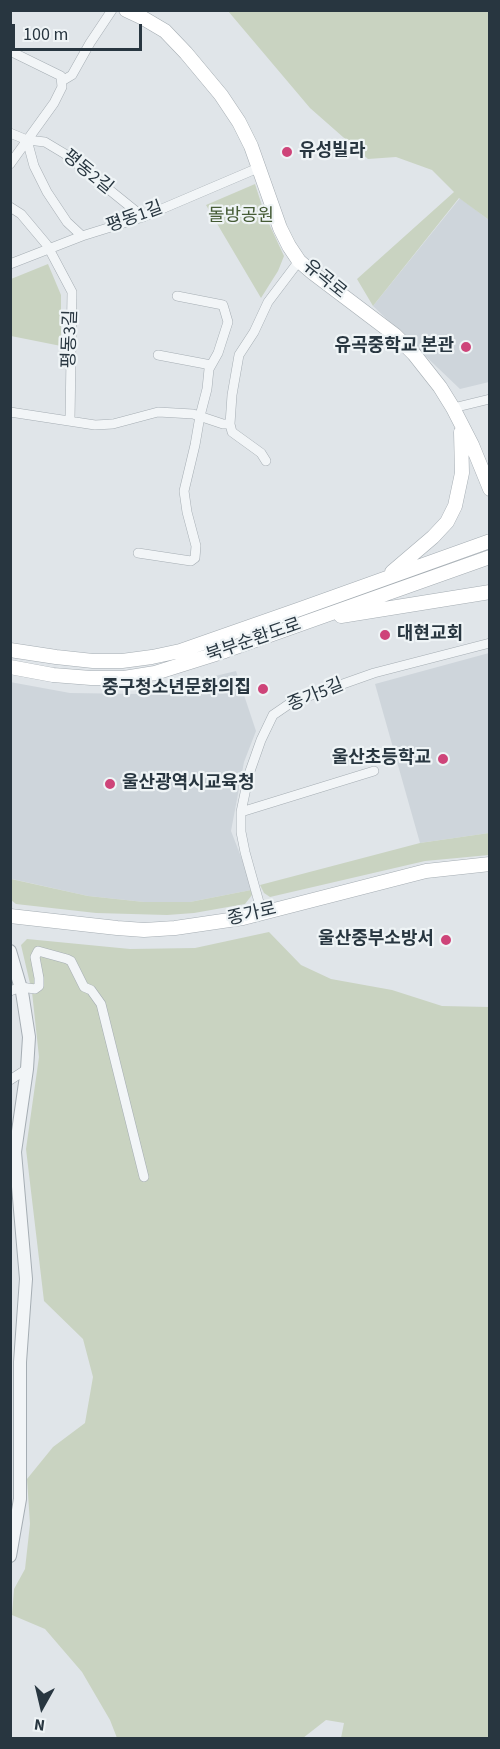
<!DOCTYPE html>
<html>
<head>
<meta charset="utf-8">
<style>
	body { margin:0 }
	#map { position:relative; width:500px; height:1749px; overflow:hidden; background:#e0e5e9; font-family:"Source Sans 3",sans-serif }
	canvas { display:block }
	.frame { position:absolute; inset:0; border:12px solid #283640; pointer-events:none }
	.north { position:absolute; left:12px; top:1677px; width:60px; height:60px; -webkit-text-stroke:4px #eff4f6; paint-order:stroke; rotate:188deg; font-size:16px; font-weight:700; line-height:24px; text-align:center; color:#283640 }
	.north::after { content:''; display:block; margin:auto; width:21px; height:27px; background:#283640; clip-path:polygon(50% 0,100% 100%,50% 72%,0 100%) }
	.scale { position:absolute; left:12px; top:24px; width:130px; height:27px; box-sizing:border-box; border:3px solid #283640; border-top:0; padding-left:8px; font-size:18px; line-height:21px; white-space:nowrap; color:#283640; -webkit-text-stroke:4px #eff4f6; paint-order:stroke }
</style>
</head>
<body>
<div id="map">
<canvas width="500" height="1749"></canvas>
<div class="frame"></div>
<div class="north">N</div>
<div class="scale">100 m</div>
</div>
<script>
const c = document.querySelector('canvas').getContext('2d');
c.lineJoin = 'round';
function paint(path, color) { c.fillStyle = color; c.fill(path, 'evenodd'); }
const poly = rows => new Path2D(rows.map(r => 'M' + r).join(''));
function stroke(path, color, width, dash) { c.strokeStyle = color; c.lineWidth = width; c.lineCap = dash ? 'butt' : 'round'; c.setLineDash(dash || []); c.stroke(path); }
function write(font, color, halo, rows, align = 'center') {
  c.font = font + ' "Source Sans 3","Noto Sans KR",sans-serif'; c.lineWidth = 4.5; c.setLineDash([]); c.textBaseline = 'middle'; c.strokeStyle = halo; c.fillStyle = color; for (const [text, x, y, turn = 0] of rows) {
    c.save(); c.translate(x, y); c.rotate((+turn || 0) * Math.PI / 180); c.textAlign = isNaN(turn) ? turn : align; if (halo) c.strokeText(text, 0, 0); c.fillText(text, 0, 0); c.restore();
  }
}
paint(poly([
	[460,198,489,220,489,382,460,389,373,306],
	[489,653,489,833,420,843,375,684],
	[236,671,256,731,244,762,231,831,250,880,251,890,190,902,144,902,88,896,12,879,10,875,10,682,70,693,141,694]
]), '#ced5db');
paint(poly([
	[228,11,489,11,489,220,459,198,373,306,357,279,454,192,432,170,396,157,368,159,310,108],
	[255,184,265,215,284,256,278,271,261,298,206,205],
	[48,264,61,295,61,346,11,336,11,279],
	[489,833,489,855,425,861,270,897,264,893,260,885,420,843],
	[11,879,88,896,144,902,190,902,251,890,252,895,245,904,194,913,167,915,96,913,16,904,11,900],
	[269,932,301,965,331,979,392,990,442,1006,489,1007,489,1738,341,1738,344,1723,326,1720,303,1738,117,1738,110,1720,82,1672,45,1629,12,1615,14,1589,25,1569,30,1524,27,1479,53,1447,85,1423,93,1377,83,1339,44,1301,26,1149,39,1057,32,992,21,945,27,939,130,949,195,948]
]), '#c9d3c1');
const minor = poly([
	[10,51,61,76,62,87,54,103,10,164],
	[62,81,72,75,90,43,112,10],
	[10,133,27,140,45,142,65,154,143,217],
	[27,140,34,166,47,192,67,222,82,236],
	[10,207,21,214,47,245,72,292,70,420],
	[10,264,82,236,143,217,258,168],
	[158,355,211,365],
	[453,408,490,399],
	[10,412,95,425,113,424,158,412,193,414,223,424,230,424,232,432,261,453,266,461],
	[230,424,232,395,239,355,254,332,268,302,299,261],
	[138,553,191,561,195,558,196,546,187,512,184,491,195,445,200,416,207,389,209,369,218,353,228,322,223,305,177,296],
	[241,812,374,771],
	[262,913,245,852,241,832,241,812,249,774,261,740,273,715,292,702,374,673,490,643],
	[10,991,21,987,35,989,39,986,39,978,35,957,38,951,67,959,71,961,84,987,91,990,101,1004,144,1177],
	[10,1080,27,1069]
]);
const tertiary = poly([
	[10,951,22,992,29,1037,27,1069,15,1152,26,1279,20,1362,20,1499,10,1556]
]);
const secondary = poly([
	[126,10,143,18,165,31,186,53,221,95,239,122,251,146,280,228,289,246,299,261,313,273,395,335,414,354,440,387,453,408,472,445,490,489],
	[392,572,433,537,447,522,455,506,462,473,461,432],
	[341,616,490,592],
	[10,650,56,657,93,661,122,661,152,657,180,651,300,609,490,541],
	[10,667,53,675,91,678,124,678,155,673,225,651,490,557],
	[10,916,117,928,144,930,175,928,243,918,426,871,490,864]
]);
stroke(minor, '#a5adb3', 10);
stroke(tertiary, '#a5adb3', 14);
stroke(secondary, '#a5adb3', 15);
stroke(minor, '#f2f5f7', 9);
stroke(tertiary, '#f2f5f7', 12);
stroke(secondary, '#fff', 14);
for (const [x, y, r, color] of [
	[287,152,6,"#ce4479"],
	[466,347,6,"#ce4479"],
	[385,635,6,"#ce4479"],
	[263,689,6,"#ce4479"],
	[443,759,6,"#ce4479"],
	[110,784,6,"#ce4479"],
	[446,940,6,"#ce4479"]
]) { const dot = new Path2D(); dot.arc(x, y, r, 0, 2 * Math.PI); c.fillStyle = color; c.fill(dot); stroke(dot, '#eff4f6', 2); }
write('bold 18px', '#283640', '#eff4f6', [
	["유성빌라",299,152,"left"],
	["유곡중학교 본관",454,347],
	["대현교회",397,635,"left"],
	["중구청소년문화의집",251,689],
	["울산초등학교",431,759],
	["울산광역시교육청",122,784,"left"],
	["울산중부소방서",434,940]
], 'right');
write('18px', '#283640', '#eff4f6', [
	["평동2길",87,173,39],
	["평동1길",135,218,-20],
	["유곡로",324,280,39],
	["평동3길",71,339,-88],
	["북부순환도로",254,641,-19],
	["종가5길",316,696,-22],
	["종가로",252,915,-13]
]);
write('18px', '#465c36', '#eff4f6', [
	["돌방공원",241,217]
]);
</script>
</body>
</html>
